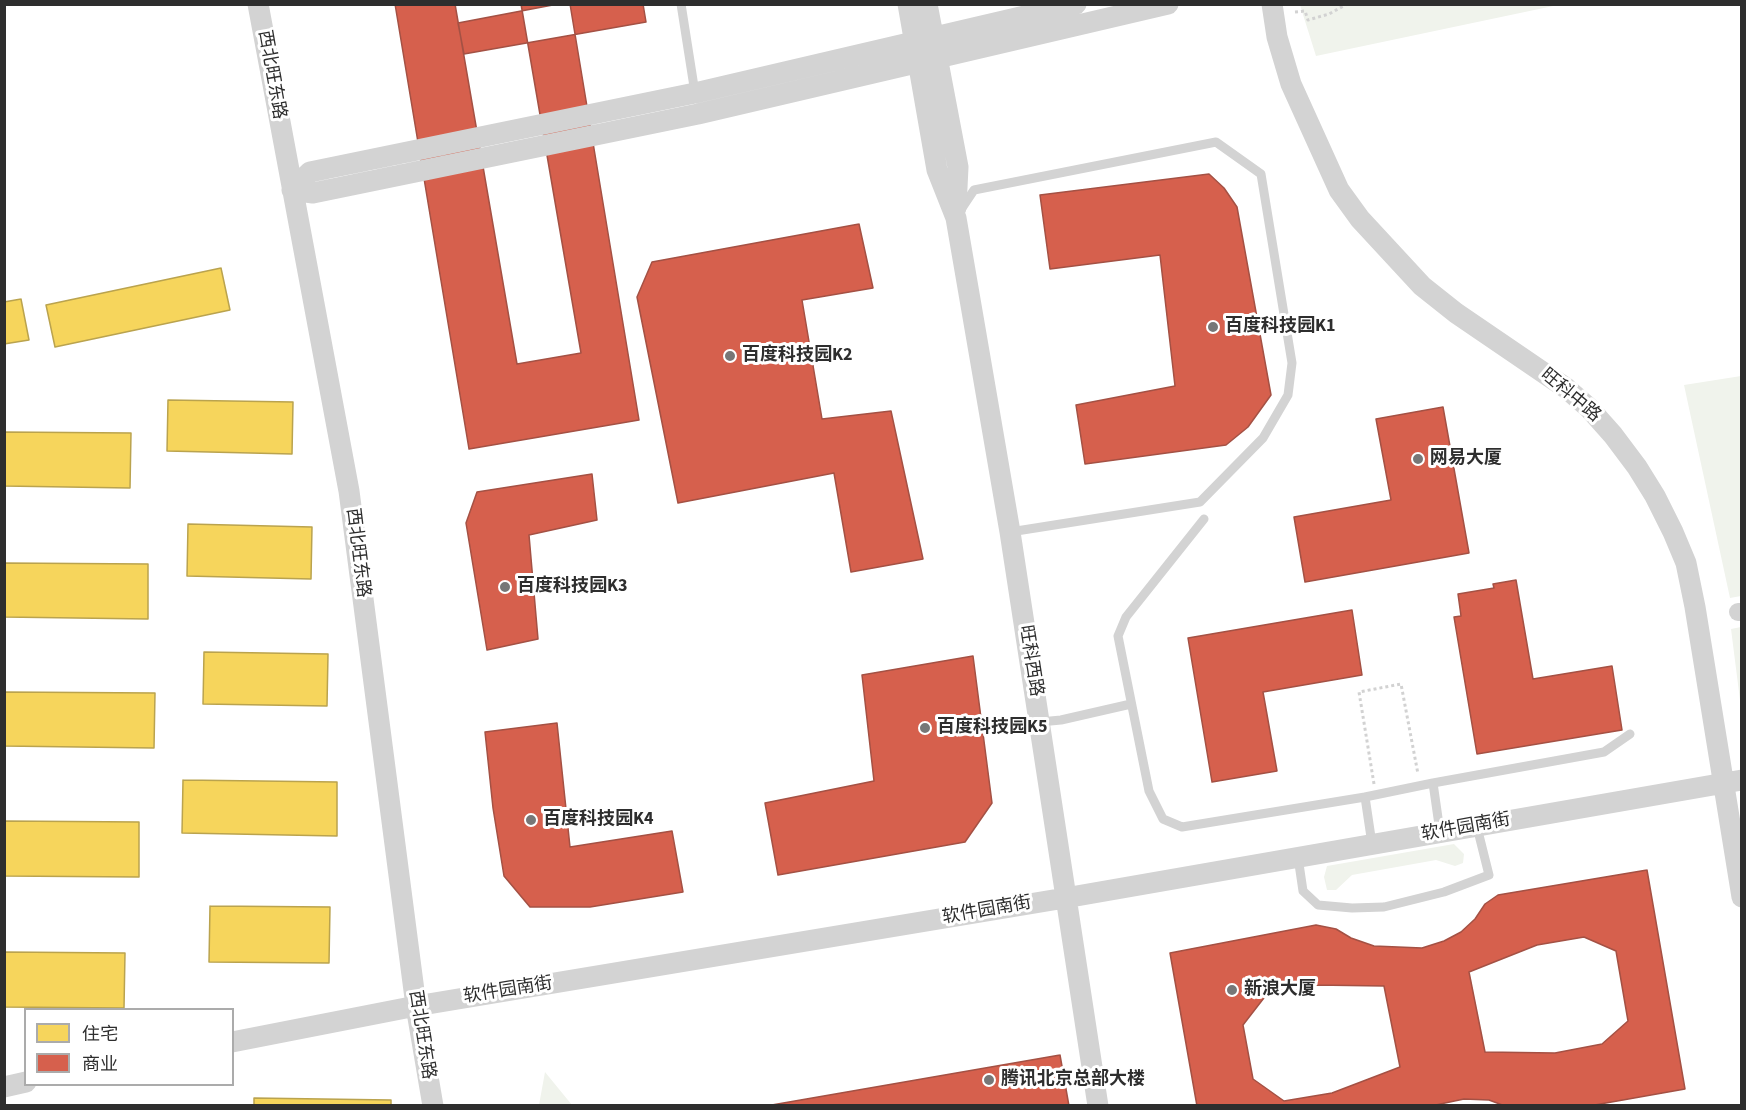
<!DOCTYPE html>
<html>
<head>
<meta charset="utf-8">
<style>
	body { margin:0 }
	#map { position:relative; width:1746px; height:1110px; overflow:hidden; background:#fff; font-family:"Source Sans 3","Noto Sans SC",sans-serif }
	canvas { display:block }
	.frame { position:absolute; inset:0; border:6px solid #2e2e2e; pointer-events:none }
	.legend { position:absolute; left:24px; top:1008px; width:210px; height:78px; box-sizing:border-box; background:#fff; border:2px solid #ababab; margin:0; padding:8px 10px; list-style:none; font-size:18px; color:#2e2e2e }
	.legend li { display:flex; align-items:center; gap:12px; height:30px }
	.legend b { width:30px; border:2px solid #ababab }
</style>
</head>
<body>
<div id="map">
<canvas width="1746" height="1110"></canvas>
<div class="frame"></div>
<ul class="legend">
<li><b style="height:16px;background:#f6d55c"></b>住宅</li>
<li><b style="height:16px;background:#d6604d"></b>商业</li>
</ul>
</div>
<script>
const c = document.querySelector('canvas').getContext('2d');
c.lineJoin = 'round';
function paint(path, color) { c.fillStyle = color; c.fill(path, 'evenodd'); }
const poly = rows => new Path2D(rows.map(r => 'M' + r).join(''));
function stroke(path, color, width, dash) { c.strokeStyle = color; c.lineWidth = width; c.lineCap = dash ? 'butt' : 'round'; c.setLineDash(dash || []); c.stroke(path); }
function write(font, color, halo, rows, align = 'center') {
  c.font = font + ' "Source Sans 3","Noto Sans SC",sans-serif'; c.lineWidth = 6; c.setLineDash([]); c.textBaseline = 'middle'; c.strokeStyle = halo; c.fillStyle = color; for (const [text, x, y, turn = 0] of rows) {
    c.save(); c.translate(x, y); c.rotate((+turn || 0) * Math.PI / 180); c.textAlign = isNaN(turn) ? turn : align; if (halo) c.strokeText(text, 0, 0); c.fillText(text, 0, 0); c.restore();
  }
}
paint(poly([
	[1300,5,1300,4,1558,5,1316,56],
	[1741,376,1741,596,1730,598,1684,385],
	[1741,627,1742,627,1741,708,1731,629],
	[1454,844,1464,854,1463,863,1455,866,1436,860,1352,875,1336,890,1327,890,1324,877,1327,866],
	[545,1072,572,1105,539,1105]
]), '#f0f3ec');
const homes = poly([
	[221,268,230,310,55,347,46,305,221,268],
	[21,299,29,340,4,344,4,302,21,299],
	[168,400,293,402,292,454,167,451,168,400],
	[4,432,131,433,130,488,4,486,4,432],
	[188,524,312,527,311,579,187,576,188,524],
	[4,563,148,564,148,619,4,617,4,563],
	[204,652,328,654,327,706,203,704,204,652],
	[4,692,155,693,154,748,4,746,4,692],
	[183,780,337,782,337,836,182,833,183,780],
	[4,821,139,822,139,877,4,876,4,821],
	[210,906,330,907,329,963,209,962,210,906],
	[4,952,125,953,124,1008,4,1007,4,952],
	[254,1098,391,1100,391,1106,254,1106,254,1098]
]);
paint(homes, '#f6d55c');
stroke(homes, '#baa34e', 1.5);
const shops = poly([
	[395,4,455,4,517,364,581,353,521,4,570,4,639,420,469,449,395,4],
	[558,4,643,4,646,22,464,54,458,23,558,4],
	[1209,174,1224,188,1237,207,1271,395,1248,427,1226,445,1085,464,1076,405,1175,386,1160,255,1050,269,1040,195,1209,174],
	[859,224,873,288,802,300,822,419,891,411,923,559,851,572,834,473,678,503,637,297,652,262,859,224],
	[1443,407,1469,553,1305,582,1294,517,1391,500,1376,419,1443,407],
	[592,474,597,520,529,535,538,639,487,650,466,523,477,492,592,474],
	[1516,580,1533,679,1612,666,1622,730,1477,754,1454,617,1461,616,1458,594,1494,588,1493,584,1516,580],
	[1352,610,1362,675,1263,692,1277,771,1212,782,1188,638,1352,610],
	[973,656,992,803,965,842,778,875,765,803,874,781,862,675,973,656],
	[557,723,570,847,672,831,683,892,590,907,530,907,504,876,493,808,485,732,557,723],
	[1647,870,1685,1089,1589,1106,1505,1106,1489,1100,1464,1099,1431,1106,1197,1106,1170,953,1316,925,1336,929,1351,938,1374,946,1422,948,1444,941,1461,932,1475,919,1485,904,1498,895,1647,870],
	[1584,937,1616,951,1628,1021,1602,1044,1555,1053,1485,1052,1469,972,1537,945,1584,937],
	[1315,985,1384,986,1400,1067,1332,1093,1284,1101,1253,1079,1243,1025,1267,994,1315,985],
	[1060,1055,1069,1106,766,1106,1060,1055]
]);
paint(shops, '#d6604d');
stroke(shops, '#a45144', 1.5);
stroke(poly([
	[1295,12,1305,11,1308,20,1329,14,1347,4],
	[1374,784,1359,692,1401,684,1418,774]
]), '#d2d2d2', 3, [3, 3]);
stroke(poly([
	[681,4,695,93],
	[960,211,974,190,1216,142,1261,174,1292,363,1288,395,1263,438,1200,502,1010,532],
	[1204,519,1126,617,1118,636,1149,791,1163,819,1182,827,1365,797],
	[1040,722,1061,720,1131,704],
	[1433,783,1604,752,1630,734],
	[1372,844,1365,797,1433,783,1440,832],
	[1298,857,1303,891,1318,905,1352,908,1384,907,1444,892,1489,875,1477,827]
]), '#d3d3d3', 9);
stroke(poly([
	[1738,612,1742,612]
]), '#d3d3d3', 18);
stroke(poly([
	[258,4,349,491,416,1006,433,1106],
	[908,4,937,170,956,218,1010,532,1098,1106],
	[927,4,958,167,956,208],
	[1272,4,1277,37,1291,84,1339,190,1360,219,1422,286,1456,313,1566,388,1589,408,1613,435,1637,467,1655,496,1673,532,1686,563,1695,607,1742,897],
	[292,190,313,193,698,114,1168,4],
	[292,190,310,172,695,93,1076,4],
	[232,1042,416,1006,1065,898,1742,780],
	[4,1087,26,1082]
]), '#d3d3d3', 21);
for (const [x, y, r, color] of [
	[1213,327,6,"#777"],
	[730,356,6,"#777"],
	[1418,459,6,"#777"],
	[505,587,6,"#777"],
	[925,728,6,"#777"],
	[531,820,6,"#777"],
	[1232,990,6,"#777"],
	[989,1080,6,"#777"]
]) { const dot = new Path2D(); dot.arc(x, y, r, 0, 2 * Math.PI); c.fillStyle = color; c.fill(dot); stroke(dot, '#fff', 2); }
write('18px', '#2e2e2e', '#fff', [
	["西北旺东路",271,75,80],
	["旺科中路",1570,396,40],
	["西北旺东路",357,553,83],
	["旺科西路",1030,661,81],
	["软件园南街",1466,828,-10],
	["软件园南街",987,911,-10],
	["软件园南街",508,991,-9],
	["西北旺东路",421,1035,81]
]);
write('bold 18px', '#2e2e2e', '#fff', [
	["百度科技园K1",1225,327],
	["百度科技园K2",742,356],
	["网易大厦",1430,459],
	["百度科技园K3",517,587],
	["百度科技园K5",937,728],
	["百度科技园K4",543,820],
	["新浪大厦",1244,990],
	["腾讯北京总部大楼",1001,1080]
], 'left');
</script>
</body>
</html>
